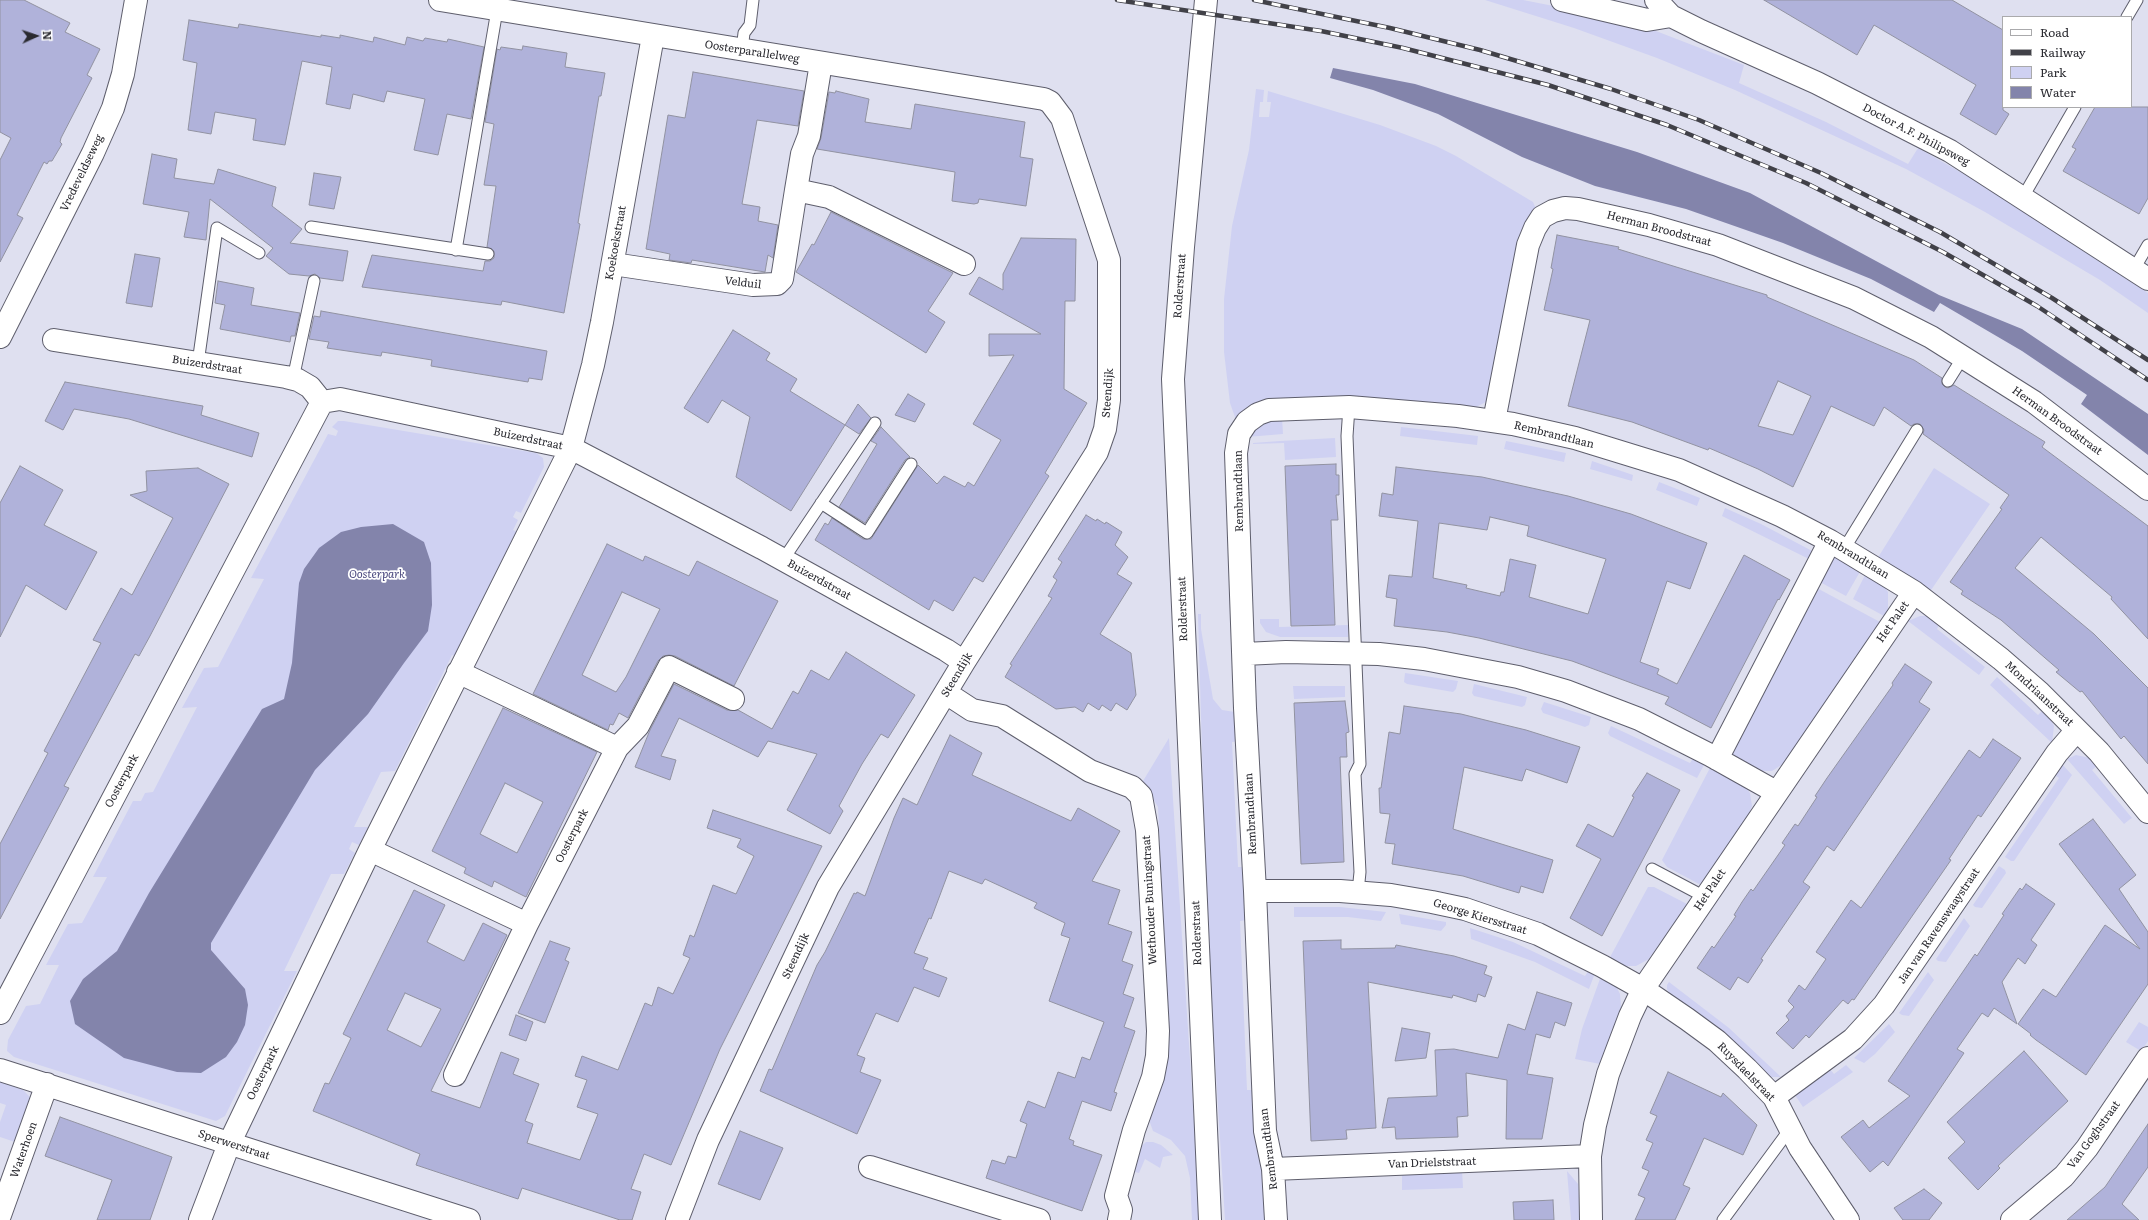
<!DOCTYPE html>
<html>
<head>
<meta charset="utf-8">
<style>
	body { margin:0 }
	#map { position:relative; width:2148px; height:1220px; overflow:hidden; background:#dfe0f0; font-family:Literata,serif }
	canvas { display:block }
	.legend { position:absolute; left:2002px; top:16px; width:130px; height:92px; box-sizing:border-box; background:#fff; border:1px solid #aaaaac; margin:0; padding:5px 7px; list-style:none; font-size:12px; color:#2a2a30 }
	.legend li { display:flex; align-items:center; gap:8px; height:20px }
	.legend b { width:20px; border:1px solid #aaaaac }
	.north { position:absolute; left:16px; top:16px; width:40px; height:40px; -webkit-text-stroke:3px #fff; paint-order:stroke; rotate:87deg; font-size:11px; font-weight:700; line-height:16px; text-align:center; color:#2a2a30 }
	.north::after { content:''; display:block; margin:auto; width:14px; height:18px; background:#2a2a30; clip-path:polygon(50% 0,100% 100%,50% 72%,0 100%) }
</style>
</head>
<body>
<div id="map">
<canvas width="2148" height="1220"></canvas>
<ul class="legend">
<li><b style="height:5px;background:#fff"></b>Road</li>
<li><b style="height:5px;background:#414148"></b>Railway</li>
<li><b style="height:11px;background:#cfd1f2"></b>Park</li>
<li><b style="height:11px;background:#8384ab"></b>Water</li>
</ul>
<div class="north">N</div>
</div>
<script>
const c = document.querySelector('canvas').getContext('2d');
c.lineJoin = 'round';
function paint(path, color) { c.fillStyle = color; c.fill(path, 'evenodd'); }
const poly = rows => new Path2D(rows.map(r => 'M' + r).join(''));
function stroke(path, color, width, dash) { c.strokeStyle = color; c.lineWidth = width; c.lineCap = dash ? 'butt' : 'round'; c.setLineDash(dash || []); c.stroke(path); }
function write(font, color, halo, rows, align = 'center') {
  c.font = font + ' Literata,serif'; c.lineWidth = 3.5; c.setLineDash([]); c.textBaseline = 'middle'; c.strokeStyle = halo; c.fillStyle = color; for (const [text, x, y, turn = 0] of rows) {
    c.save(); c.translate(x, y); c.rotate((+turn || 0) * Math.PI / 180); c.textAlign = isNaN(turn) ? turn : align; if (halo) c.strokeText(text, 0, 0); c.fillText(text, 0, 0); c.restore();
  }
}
paint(poly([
	[1485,0,1523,0,1630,21,1744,65,1739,83,1826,122,1908,164,1918,148,1969,177,2148,293,2148,313,2100,280,1985,212,1906,169,1735,90,1657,58,1574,28],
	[1256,89,1264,90,1263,102,1260,102,1259,117,1269,117,1271,102,1267,102,1268,91,1380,125,1436,146,1456,156,1533,202,1536,209,1488,400,1484,403,1474,408,1236,420,1230,403,1224,352,1224,299,1232,226,1249,150],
	[1282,417,1283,434,1247,437,1259,422],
	[338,421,344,421,536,453,543,458,544,467,521,513,516,511,513,517,518,520,513,530,520,533,458,657,452,655,395,771,381,772,354,827,368,827,359,845,352,842,349,849,355,853,344,874,331,874,284,971,297,971,225,1116,216,1121,14,1057,7,1051,8,1040,26,1006,40,1004,59,965,46,965,68,924,82,923,107,877,93,877,133,801,141,801,145,793,153,792,197,707,182,708,204,668,218,667,264,579,251,578,328,434,336,436,338,431,332,427],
	[1401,427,1478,436,1477,445,1400,436],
	[1335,438,1336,457,1285,460,1284,443,1253,444,1253,443,1280,441],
	[1506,441,1566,453,1564,462,1504,449],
	[1592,461,1633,475,1632,481,1590,469],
	[1934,468,1990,504,1929,593,1877,559],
	[1659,482,1700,498,1697,506,1656,490],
	[1725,508,1761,524,1816,553,1813,561,1722,516],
	[1833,553,1861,570,1846,596,1818,581],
	[1866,573,1882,584,1888,592,1888,609,1884,616,1853,599],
	[1815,587,1880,622,1783,764,1772,771,1761,771,1727,754],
	[1198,614,1201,614,1201,629,1213,699,1222,710,1235,712,1240,741,1232,742,1238,867,1245,867,1247,920,1240,921,1247,1090,1254,1090,1267,1220,1225,1220,1213,1025,1204,819],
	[1920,616,1927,616,1940,623,1937,629,1985,667,1979,675,1908,621],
	[1260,619,1279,619,1279,627,1348,625,1348,637,1280,637,1266,632,1260,623],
	[1405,673,1458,681,1456,689,1453,692,1407,684,1404,682],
	[1997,677,2038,715,2043,710,2048,714,2054,726,2052,743,1990,685],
	[1474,684,1527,697,1525,705,1522,707,1474,696,1472,693],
	[1293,686,1345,686,1345,697,1294,699],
	[1544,702,1591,717,1589,725,1585,727,1543,713,1541,709],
	[1611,726,1690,763,1694,757,1705,763,1697,778,1610,736,1608,733],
	[1169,738,1194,1121,1200,1220,1192,1220,1190,1178,1185,1156,1171,1140,1153,1131,1149,1120,1169,1031,1158,807,1143,781],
	[2076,755,2090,758,2098,765,2092,770,2132,818,2129,820,2124,824,2067,759],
	[2061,763,2072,775,2014,861,2011,861,2005,857,2059,778,2053,774],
	[1711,766,1744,785,1750,793,1752,806,1748,816,1701,885,1667,867,1662,860],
	[1999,866,2005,870,2006,873,1982,908,1975,907,1973,905],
	[1648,887,1654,887,1687,904,1649,959,1636,966,1623,966,1609,959],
	[1294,907,1340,907,1386,912,1381,921,1348,917,1294,917],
	[1399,914,1446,922,1446,925,1441,931,1401,924],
	[1964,918,1970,926,1946,962,1938,961,1936,959],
	[1470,928,1513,942,1585,976,1589,970,1595,973,1589,989,1535,962,1471,939],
	[1928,972,1934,980,1909,1016,1902,1015,1899,1013],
	[1601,976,1611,982,1617,988,1620,994,1621,1007,1600,1064,1575,1059,1582,1029],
	[1669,982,1729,1028,1781,1077,1770,1077,1672,998,1667,989,1667,985],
	[2139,1022,2148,1027,2148,1041,2141,1051,2126,1042],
	[1889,1024,1895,1032,1875,1054,1864,1063,1854,1058],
	[1846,1065,1853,1072,1803,1107,1795,1095,1829,1068,1834,1074],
	[0,1081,23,1090,33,1100,15,1142,0,1137,0,1122,6,1105,0,1103],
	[1146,1142,1153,1142,1161,1145,1173,1155,1163,1157,1160,1168,1145,1159,1139,1173,1131,1171,1138,1149],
	[1462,1170,1463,1188,1402,1190,1402,1173],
	[1567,1171,1578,1184,1581,1220,1571,1220]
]), '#cfd1f2');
paint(poly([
	[1333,68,1415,84,1637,152,1750,193,1939,295,2022,329,2148,414,2148,455,2081,404,2087,395,2022,351,1940,303,1934,312,1871,279,1783,243,1686,209,1595,186,1522,157,1438,114,1373,90,1330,78],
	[393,524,424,542,431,563,432,605,428,631,404,663,368,714,315,770,211,943,211,950,245,989,248,1005,245,1025,237,1042,226,1057,201,1073,177,1072,124,1058,75,1024,70,1001,83,979,117,951,149,893,262,709,284,699,292,663,299,583,304,569,319,548,341,532,361,527]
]), '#8384ab');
const building = poly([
	[0,0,24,0,70,23,65,32,100,49,87,75,92,78,61,138,60,142,62,144,52,161,49,161,47,164,44,162,17,215,23,218,0,262,0,160,11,138,0,132,0,0],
	[1764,0,1952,0,2003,30,2003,110,2009,114,1996,135,1960,114,1976,85,1874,25,1857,55,1764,0],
	[189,20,238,28,239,24,321,37,321,35,340,38,340,35,373,42,374,37,405,45,407,37,423,41,425,38,447,42,448,39,484,47,471,119,447,114,438,155,414,150,425,99,387,91,384,102,353,94,350,109,326,104,332,67,302,61,285,145,253,140,256,119,215,112,211,134,188,130,197,63,183,60,189,20],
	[523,46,567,53,565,67,605,73,601,96,599,96,578,223,580,224,564,313,502,301,501,305,362,287,372,255,483,271,485,261,490,261,494,258,494,251,487,247,496,186,484,185,494,124,485,122,497,49,500,50,501,47,522,50,523,46],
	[693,72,804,91,798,126,757,120,742,204,760,207,758,221,778,225,773,258,768,255,765,272,692,260,691,263,669,260,670,254,646,249,668,115,685,118,693,72],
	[836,91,869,99,865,122,911,129,915,104,1025,122,1020,157,1033,159,1026,206,979,199,978,203,974,204,952,201,955,172,817,149,821,138,829,92,835,93,836,91],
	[2095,107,2148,107,2148,198,2139,214,2063,171,2076,149,2072,147,2095,107],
	[152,154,177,159,174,178,214,184,218,169,276,187,272,206,302,229,290,243,348,251,343,281,320,278,315,274,309,276,289,274,266,256,273,248,210,199,206,240,184,237,189,212,143,204,152,154],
	[314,173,341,177,334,209,309,205,314,173],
	[831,212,953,273,928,311,945,322,926,353,796,272,812,244,814,245,831,212],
	[1557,235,1619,247,1618,249,1767,295,1767,297,1914,360,1942,378,1942,384,1945,387,1948,388,1954,385,2045,442,2042,447,2148,526,2148,639,2111,599,2112,597,2041,537,2015,568,2094,634,2148,688,2148,764,2124,736,2121,739,2082,691,2080,692,2056,672,2059,670,2001,620,1961,594,1963,591,1950,582,2002,509,2000,508,2009,495,1923,434,1924,430,1920,424,1914,424,1911,426,1884,407,1874,426,1831,406,1793,487,1758,469,1709,448,1708,450,1632,422,1568,406,1590,320,1544,310,1553,269,1551,268,1557,235],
	[1778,381,1811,396,1793,435,1758,426,1778,381],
	[1021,238,1076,239,1075,301,1065,301,1064,389,1087,403,1045,473,1049,476,983,582,974,577,953,611,934,600,929,610,815,540,825,523,828,525,832,518,863,539,871,539,918,465,937,484,944,476,965,487,968,482,974,486,1001,440,973,424,1014,355,989,356,989,334,1041,334,969,294,979,277,1003,290,1003,274,1021,238],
	[135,254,160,258,152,307,126,303,135,254],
	[218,281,254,288,251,305,300,313,295,336,291,336,290,342,220,329,225,305,215,303,218,281],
	[321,311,547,351,542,380,529,378,528,382,431,366,432,360,382,352,381,356,327,348,329,342,309,339,314,316,320,317,321,311],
	[733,330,770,353,766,360,797,379,790,391,845,425,858,404,871,418,859,434,845,425,791,511,736,477,750,417,722,400,708,423,684,408,733,330],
	[65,382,203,406,201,415,259,433,252,457,129,419,74,409,63,430,45,421,65,382],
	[908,394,925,404,915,422,895,415,908,394],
	[881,427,910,457,905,460,865,523,839,507,877,444,871,441,881,427],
	[1336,464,1336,475,1339,475,1339,495,1336,495,1338,520,1331,520,1335,625,1291,626,1285,466,1336,464],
	[20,466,63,490,44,525,97,552,66,610,26,585,0,637,0,503,20,466],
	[1396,467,1482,477,1568,496,1631,514,1707,543,1690,589,1667,581,1640,662,1659,669,1657,674,1677,684,1744,555,1790,580,1779,600,1778,599,1711,728,1665,704,1669,697,1572,661,1479,638,1447,632,1394,626,1397,599,1386,597,1389,575,1412,577,1418,521,1379,516,1382,493,1393,495,1396,467],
	[1490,517,1529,526,1527,536,1606,559,1588,614,1529,597,1536,565,1510,559,1504,592,1501,592,1500,596,1466,588,1467,585,1433,578,1439,523,1487,530,1490,517],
	[198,468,229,484,150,636,139,656,135,654,64,786,69,788,0,919,0,844,48,753,44,751,101,643,93,640,121,588,132,595,173,518,130,495,147,491,146,471,198,468],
	[1086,515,1096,521,1097,519,1105,524,1106,522,1122,532,1115,545,1128,557,1117,574,1132,583,1100,634,1131,653,1136,695,1127,710,1116,703,1111,711,1102,705,1099,710,1088,703,1083,712,1075,707,1056,709,1005,677,1012,665,1010,664,1052,598,1048,596,1057,580,1053,577,1062,562,1058,559,1086,515],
	[607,544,643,561,645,556,689,576,697,561,778,601,734,686,675,656,669,655,663,656,658,661,628,718,619,713,613,725,610,724,608,730,533,694,607,544],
	[622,592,660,609,626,677,616,692,582,675,622,592],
	[846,652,915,695,888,738,881,734,862,764,839,806,843,811,830,834,787,810,817,754,768,741,758,757,679,718,661,756,676,760,670,780,635,767,650,730,674,684,727,710,738,710,772,729,793,691,798,694,811,670,829,680,846,652],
	[1905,664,1932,682,1919,702,1930,709,1834,851,1827,846,1803,882,1810,887,1761,959,1763,960,1748,983,1738,977,1730,990,1697,968,1712,946,1714,948,1736,916,1734,915,1742,902,1751,889,1753,891,1785,845,1782,843,1795,824,1798,826,1817,797,1815,796,1827,778,1893,685,1892,683,1905,664],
	[1345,701,1349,732,1346,733,1347,757,1340,757,1344,862,1301,864,1294,703,1345,701],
	[1404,706,1461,714,1493,722,1526,730,1580,747,1567,783,1526,769,1522,781,1464,767,1453,829,1553,860,1543,893,1521,886,1519,893,1463,876,1392,864,1395,844,1385,843,1390,814,1380,813,1379,788,1381,788,1389,732,1400,734,1404,706],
	[503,708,597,752,526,897,494,881,492,887,464,873,466,868,432,851,503,708],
	[505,783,543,802,517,853,480,834,505,783],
	[950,735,982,753,972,775,1071,821,1078,808,1120,831,1092,881,1120,890,1108,924,1132,932,1122,961,1133,965,1123,994,1134,998,1124,1027,1135,1031,1114,1092,1117,1093,1111,1111,1082,1101,1069,1139,1074,1141,1073,1145,1102,1155,1082,1211,986,1178,992,1160,1005,1164,1008,1156,1016,1158,1027,1124,1020,1121,1028,1101,1045,1108,1058,1072,1075,1078,1082,1057,1090,1060,1104,1022,1049,1001,1070,938,1061,935,1065,923,1034,908,1037,903,985,879,982,884,949,871,931,919,929,918,914,953,928,958,923,969,947,978,939,997,914,987,898,1022,876,1013,857,1055,865,1058,860,1072,881,1080,857,1134,760,1091,769,1069,772,1070,817,965,825,952,854,893,856,894,857,892,865,896,894,818,903,798,917,805,950,735],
	[1993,739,2021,758,1981,817,1978,815,1949,859,1951,860,1854,1000,1852,999,1848,1004,1843,1000,1809,1038,1806,1035,1793,1049,1776,1033,1789,1020,1786,1016,1794,1007,1788,1001,1799,985,1805,990,1826,959,1816,952,1851,900,1861,908,1969,750,1980,758,1993,739],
	[1647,773,1680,790,1602,936,1570,918,1601,859,1576,846,1588,824,1613,837,1634,797,1632,796,1647,773],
	[713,810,822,846,720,1049,671,1165,644,1154,631,1189,641,1192,632,1220,620,1220,522,1188,518,1199,416,1165,420,1154,313,1111,325,1083,329,1084,351,1038,343,1034,414,890,445,905,427,942,464,961,483,923,507,935,431,1091,480,1108,501,1052,519,1059,513,1074,539,1084,525,1121,533,1124,527,1143,580,1160,598,1114,577,1107,587,1080,575,1076,582,1056,618,1070,645,1003,652,1006,658,987,673,994,690,958,683,955,690,935,694,937,713,885,736,894,754,856,737,847,741,839,707,828,713,810],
	[405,993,441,1009,421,1047,387,1030,405,993],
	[2093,819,2136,875,2119,889,2148,932,2148,984,2086,1075,2036,1040,2030,1035,2031,1034,2018,1024,2043,989,2056,997,2105,925,2140,949,2059,844,2093,819],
	[2026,884,2055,904,2031,940,2037,945,2025,964,2018,958,2002,982,2017,1024,1994,1008,1988,1017,1982,1013,1957,1049,1964,1053,1888,1166,1883,1161,1870,1172,1841,1137,1863,1120,1869,1128,1910,1096,1888,1081,1975,954,1977,956,2004,915,2002,914,2020,888,2022,890,2026,884],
	[1341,940,1341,949,1395,948,1396,945,1454,956,1487,966,1484,974,1492,977,1485,997,1478,994,1476,1002,1453,995,1452,998,1368,982,1376,1128,1346,1130,1347,1139,1311,1141,1303,941,1341,940],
	[550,941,570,948,565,960,569,962,545,1023,518,1013,550,941],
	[1537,992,1572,1003,1565,1026,1555,1022,1550,1038,1536,1034,1527,1074,1553,1078,1542,1139,1506,1139,1507,1080,1466,1073,1468,1116,1457,1117,1458,1137,1396,1139,1395,1127,1382,1128,1388,1098,1437,1096,1435,1050,1454,1049,1498,1058,1508,1024,1525,1030,1537,992],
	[516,1015,533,1022,526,1041,509,1035,516,1015],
	[1402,1028,1430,1033,1426,1058,1395,1061,1402,1028],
	[2024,1051,2068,1101,1998,1166,2000,1168,1978,1190,1948,1158,1965,1142,1947,1122,2024,1051],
	[1668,1072,1721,1097,1723,1093,1757,1125,1743,1155,1704,1138,1683,1185,1690,1188,1675,1220,1635,1220,1645,1198,1638,1195,1649,1171,1642,1168,1653,1143,1646,1140,1657,1116,1650,1113,1668,1072],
	[60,1117,172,1157,150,1220,97,1220,112,1180,45,1156,60,1117],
	[2148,1124,2148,1167,2122,1204,2139,1220,2067,1220,2105,1187,2148,1124],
	[740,1131,783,1148,760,1200,718,1184,740,1131],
	[1924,1189,1942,1203,1929,1220,1903,1220,1894,1208,1924,1189],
	[1553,1200,1554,1220,1514,1220,1513,1202,1553,1200]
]);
paint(building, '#b0b2da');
stroke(building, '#9192a1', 1);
const service = poly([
	[2127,17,2137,0],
	[742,50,744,33,750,25,753,0],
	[2023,197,2075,107],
	[311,227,488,254],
	[456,250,497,10],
	[2134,269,2148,245],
	[198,363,217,228,259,253],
	[293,379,314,281],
	[1948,381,1963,357],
	[1349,407,1347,436,1360,764,1355,774,1360,872,1358,892],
	[821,503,867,533,911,464],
	[1844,549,1917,430],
	[783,560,875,423],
	[1652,869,1705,897],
	[1723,1220,1790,1129]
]);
const minor = poly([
	[440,0,1044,99,1050,102,1062,118,1109,260,1109,400,1105,429,1097,452,964,662,828,887,708,1140,677,1220],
	[1562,0,1647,20,1671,16],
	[1656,0,1671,16,1701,31,1817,83,1950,151,2148,279],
	[796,190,802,154,809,136,821,63],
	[613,264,753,285,777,284,782,279,796,190,829,197,964,264],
	[0,337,93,153,113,108,123,74,136,0],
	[54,340,286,377,298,380,310,387,322,402,340,399,571,448,762,548,946,650,964,662],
	[1494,421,1528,245,1535,228,1542,217,1553,211,1565,208,1578,209,1649,225,1718,245,1854,298,1931,337,2034,402,2148,489],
	[1244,654,1286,652,1379,654,1424,659,1518,677,1566,691,1639,719,1710,755,1776,792],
	[458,672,617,748],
	[946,693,972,710,1002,716,1090,771,1132,787,1141,796,1147,830,1158,1031,1157,1056,1153,1077,1134,1130,1116,1196,1121,1210,1119,1220],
	[1717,759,1830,541],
	[370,850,527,924],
	[1255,891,1340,891,1391,895,1432,902,1465,909,1538,934,1602,966,1643,989,1687,1019,1717,1041,1747,1069,1774,1097,1800,1148,1848,1220],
	[0,1013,322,402],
	[0,1070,469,1220],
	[455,1075,527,924,617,748,638,726,669,667,733,699],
	[1774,1097,1853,1039,1884,1005,2057,753,2077,730],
	[870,1167,1039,1220],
	[1273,1169,1590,1156],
	[0,1215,47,1084],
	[200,1220,229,1144,370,850,571,448,593,365,602,322,653,36],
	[1276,1220,1273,1169,1265,1131,1255,891,1245,708,1236,453,1239,434,1247,422,1258,414,1269,410,1349,407,1458,416,1513,424,1575,438,1679,470,1782,516,1830,541,1914,592,2001,659,2039,692,2099,752,2148,812],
	[1591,1220,1590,1156,1595,1125,1608,1074,1630,1016,1643,989,1914,592],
	[2012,1220,2064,1176,2087,1148,2148,1058]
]);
const secondary = poly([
	[1206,0,1183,247,1173,379,1210,1220]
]);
stroke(service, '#5e5e6c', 13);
stroke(minor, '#5e5e6c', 24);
stroke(secondary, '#5e5e6c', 24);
stroke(service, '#fff', 11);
stroke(minor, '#fff', 22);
stroke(secondary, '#fff', 22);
const rail = poly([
	[1117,0,1321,31,1403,48,1548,85,1667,125,1806,183,1943,252,2037,306,2148,380],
	[1254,0,1390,28,1480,50,1611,89,1699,120,1821,173,1940,232,2052,298,2148,360]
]);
stroke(rail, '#414148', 4.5);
stroke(rail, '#fff', 3, [9]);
write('11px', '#2a2a30', '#fff', [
	["Oosterparallelweg",752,52,9],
	["Doctor A.F. Philipsweg",1916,135,28],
	["Vredeveldseweg",82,173,-64],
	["Herman Broodstraat",1659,229,15],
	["Koekoekstraat",616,243,-80],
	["Velduil",743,283,7],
	["Rolderstraat",1180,286,-86],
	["Buizerdstraat",207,365,9],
	["Steendijk",1108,393,-86],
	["Herman Broodstraat",2057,421,36],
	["Rembrandtlaan",1554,435,14],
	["Buizerdstraat",528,439,12],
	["Rembrandtlaan",1239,491,-91],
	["Rembrandtlaan",1853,555,31],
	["Buizerdstraat",819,580,29],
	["Rolderstraat",1183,609,-92],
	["Het Palet",1893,622,-55],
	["Steendijk",957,675,-59],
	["Mondriaanstraat",2039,694,43],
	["Oosterpark",122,781,-62],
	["Rembrandtlaan",1251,814,-93],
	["Oosterpark",572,836,-63],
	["Het Palet",1710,890,-56],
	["Wethouder Buningstraat",1150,900,-93],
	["George Kiersstraat",1480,917,17],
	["Jan van Ravenswaaystraat",1939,926,-56],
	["Rolderstraat",1197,933,-92],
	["Steendijk",796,956,-65],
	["Ruysdaelstraat",1746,1072,46],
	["Oosterpark",263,1073,-64],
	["Van Goghstraat",2094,1135,-54],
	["Sperwerstraat",234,1145,18],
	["Rembrandtlaan",1269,1149,-97],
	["Waterhoen",24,1150,-70],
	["Van Drielststraat",1432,1163,-2]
]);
write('italic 11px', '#4a487e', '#fff', [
	["Oosterpark",377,575]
]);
</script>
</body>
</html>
